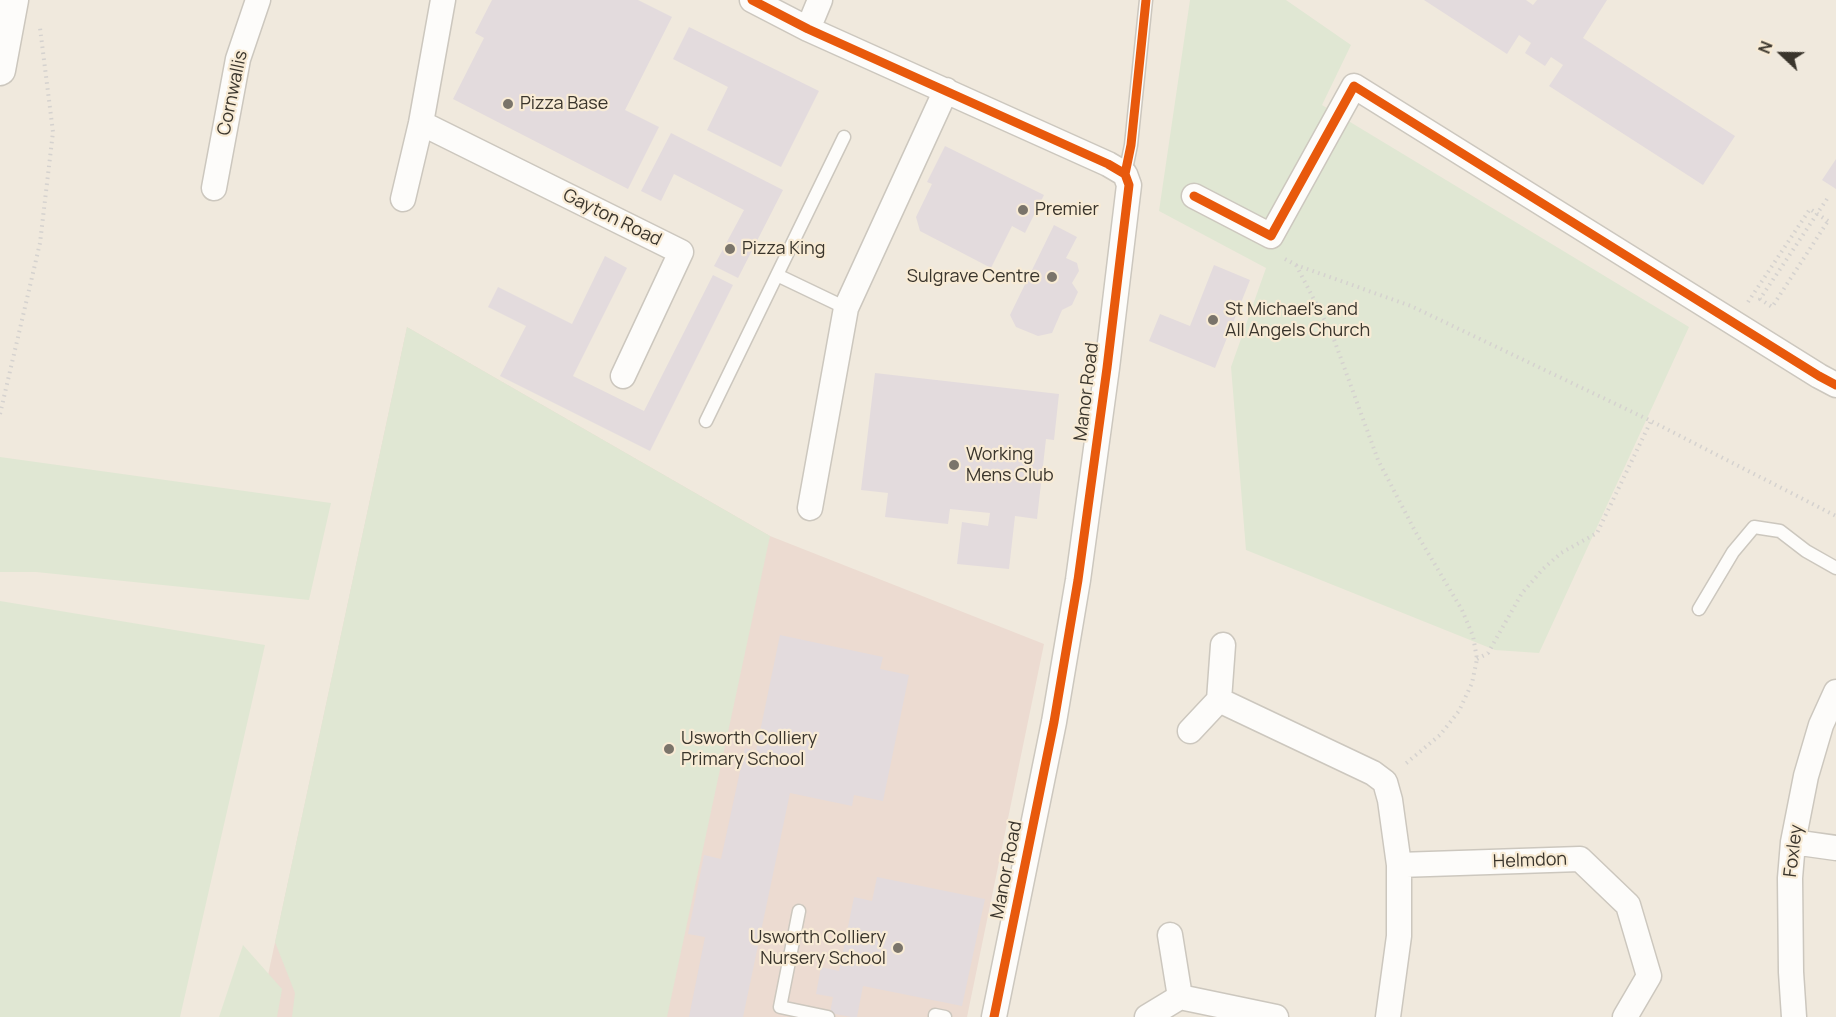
<!DOCTYPE html>
<html>
<head>
<meta charset="utf-8">
<style>
	body { margin:0 }
	#map { position:relative; width:1836px; height:1017px; overflow:hidden; background:#f0e9dd; font-family:Manrope,sans-serif }
	canvas { display:block }
	.north { position:absolute; left:1752px; top:24px; width:60px; height:60px; -webkit-text-stroke:4px #f8ebd5; paint-order:stroke; rotate:292deg; font-size:16px; font-weight:700; line-height:24px; text-align:center; color:#3a352c }
	.north::after { content:''; display:block; margin:auto; width:21px; height:27px; background:#3a352c; clip-path:polygon(50% 0,100% 100%,50% 72%,0 100%) }
</style>
</head>
<body>
<div id="map">
<canvas width="1836" height="1017"></canvas>
<div class="north">N</div>
</div>
<script>
const c = document.querySelector('canvas').getContext('2d');
c.lineJoin = 'round';
function paint(path, color) { c.fillStyle = color; c.fill(path, 'evenodd'); }
const poly = rows => new Path2D(rows.map(r => 'M' + r).join(''));
function stroke(path, color, width, dash) { c.strokeStyle = color; c.lineWidth = width; c.lineCap = dash ? 'butt' : 'round'; c.setLineDash(dash || []); c.stroke(path); }
function write(font, color, halo, rows, align = 'center') {
  c.font = font + ' Manrope,sans-serif'; c.lineWidth = 4.5; c.setLineDash([]); c.textBaseline = 'middle'; c.strokeStyle = halo; c.fillStyle = color; for (const [text, x, y, turn = 0] of rows) {
    c.save(); c.translate(x, y); c.rotate((+turn || 0) * Math.PI / 180); c.textAlign = isNaN(turn) ? turn : align; if (halo) c.strokeText(text, 0, 0); c.fillText(text, 0, 0); c.restore();
  }
}
paint(poly([
	[407,327,770,536,1044,644,967,1017,259,1017]
]), '#ecdbd1');
paint(poly([
	[1190,0,1286,0,1351,45,1322,105,1689,327,1539,653,1495,650,1246,550,1231,367,1266,268,1159,211],
	[407,327,770,536,667,1017,292,1017,295,993,275,942],
	[0,457,331,503,309,600,36,572,0,572],
	[0,601,265,645,180,1017,0,1017],
	[243,945,282,989,277,1017,219,1017]
]), '#e0e7d3');
paint(poly([
	[492,0,638,0,672,17,625,110,659,127,628,189,453,99,484,38,475,33],
	[1424,0,1526,0,1533,5,1537,0,1607,0,1583,38,1735,136,1703,185,1549,86,1563,65,1551,57,1545,66,1525,53,1531,43,1519,35,1507,54],
	[689,27,819,91,781,167,707,130,728,87,673,59],
	[671,133,783,190,738,278,714,266,744,210,674,174,661,201,641,191],
	[945,146,1044,195,1025,233,1012,226,991,268,920,231,916,217,932,184,927,182],
	[1836,159,1836,189,1822,180],
	[1054,225,1077,237,1066,258,1077,263,1079,271,1072,283,1078,292,1072,305,1062,310,1052,333,1038,336,1016,327,1010,315],
	[605,256,627,268,573,376,644,411,713,275,733,285,650,451,500,376,526,326,488,307,498,287,572,324],
	[1214,265,1250,280,1215,368,1149,341,1160,314,1190,326],
	[875,373,1059,394,1054,440,1046,439,1037,519,1015,516,1009,569,957,564,962,522,988,526,990,513,950,509,948,524,885,517,888,493,861,490],
	[780,635,883,657,880,669,909,675,883,801,854,795,852,806,790,793,743,1017,689,1017,705,937,688,934,704,855,721,859,745,748,756,751],
	[877,877,985,899,962,1006,863,986,857,1017,851,1017,830,1013,833,997,816,994,821,967,839,971,854,897,872,901]
]), '#e3dbdd');
const service = poly([
	[1125,174,1131,145,1146,0],
	[777,275,846,308],
	[706,421,844,137],
	[1699,609,1733,552,1754,527,1780,531,1806,551,1836,568],
	[799,911,780,1007,828,1017],
	[935,1017,935,1015,945,1017]
]);
const minor = poly([
	[752,0,808,29,1108,164,1125,174,1129,185,1107,368,1078,580,1054,722,994,1017],
	[808,29,820,0],
	[421,123,681,252,623,376],
	[214,188,238,59,258,0],
	[1194,196,1271,236,1354,86,1819,376,1836,385],
	[403,199,421,123,443,0],
	[810,508,846,308,946,90],
	[1219,700,1373,773,1385,782,1390,800,1399,865,1399,936,1388,1017],
	[1190,731,1219,700,1223,645],
	[1793,842,1836,848],
	[1399,865,1580,859,1628,905,1649,976,1625,1017],
	[1180,997,1276,1017],
	[1147,1017,1180,997,1170,935],
	[1794,1017,1791,972,1790,878,1793,842,1806,776,1821,725,1836,692]
]);
const tertiary = poly([
	[0,70,13,0]
]);
stroke(service, '#ccc7be', 15);
stroke(minor, '#ccc7be', 27);
stroke(tertiary, '#ccc7be', 33);
stroke(poly([
	[1285,259,1296,265,1411,306,1647,419,1836,516],
	[1296,265,1332,334,1378,460,1415,531,1462,610,1473,636,1477,659,1472,683,1459,711,1440,735,1404,765],
	[1748,302,1810,209,1828,221],
	[0,414,40,243,53,132,40,28],
	[1477,659,1488,653,1522,593,1543,569,1561,553,1597,533,1651,421]
]), '#d5d2cf', 4, [1.5, 4.5]);
stroke(service, '#fdfcfa', 12);
stroke(minor, '#fdfcfa', 24);
stroke(tertiary, '#fdfcfa', 30);
stroke(poly([
	[1827,199,1760,299,1772,307,1828,221]
]), '#d5d2cf', 4, [1.5, 4.5]);
stroke(poly([
	[752,0,808,29,1108,164,1125,174,1129,185,1107,368,1078,580,1054,722,994,1017],
	[1125,174,1131,145,1146,0],
	[1194,196,1271,236,1354,86,1819,376,1836,385]
]), '#e8590c', 9);
for (const [x, y, r, color] of [
	[508,104,6,"#7a746a"],
	[1023,210,6,"#7a746a"],
	[730,249,6,"#7a746a"],
	[1052,277,6,"#7a746a"],
	[1213,320,6,"#7a746a"],
	[954,465,6,"#7a746a"],
	[669,749,6,"#7a746a"],
	[898,948,6,"#7a746a"]
]) { const dot = new Path2D(); dot.arc(x, y, r, 0, 2 * Math.PI); c.fillStyle = color; c.fill(dot); stroke(dot, '#f8ebd5', 2); }
write('18px', '#3a352c', '#f8ebd5', [
	["Cornwallis",233,93,-78],
	["Gayton Road",612,218,26],
	["Manor Road",1087,392,-83],
	["Foxley",1794,851,-83],
	["Helmdon",1530,861,-2],
	["Manor Road",1007,870,-79]
]);
write('18px', '#3a352c', '#f8ebd5', [
	["Pizza Base",520,104],
	["Premier",1035,210],
	["Pizza King",742,249],
	["Sulgrave Centre",1040,277,"right"],
	["St Michael's and",1225,310],
	["All Angels Church",1225,331],
	["Working",966,455],
	["Mens Club",966,476],
	["Usworth Colliery",681,739],
	["Primary School",681,760],
	["Usworth Colliery",886,938,"right"],
	["Nursery School",886,959,"right"]
], 'left');
</script>
</body>
</html>
